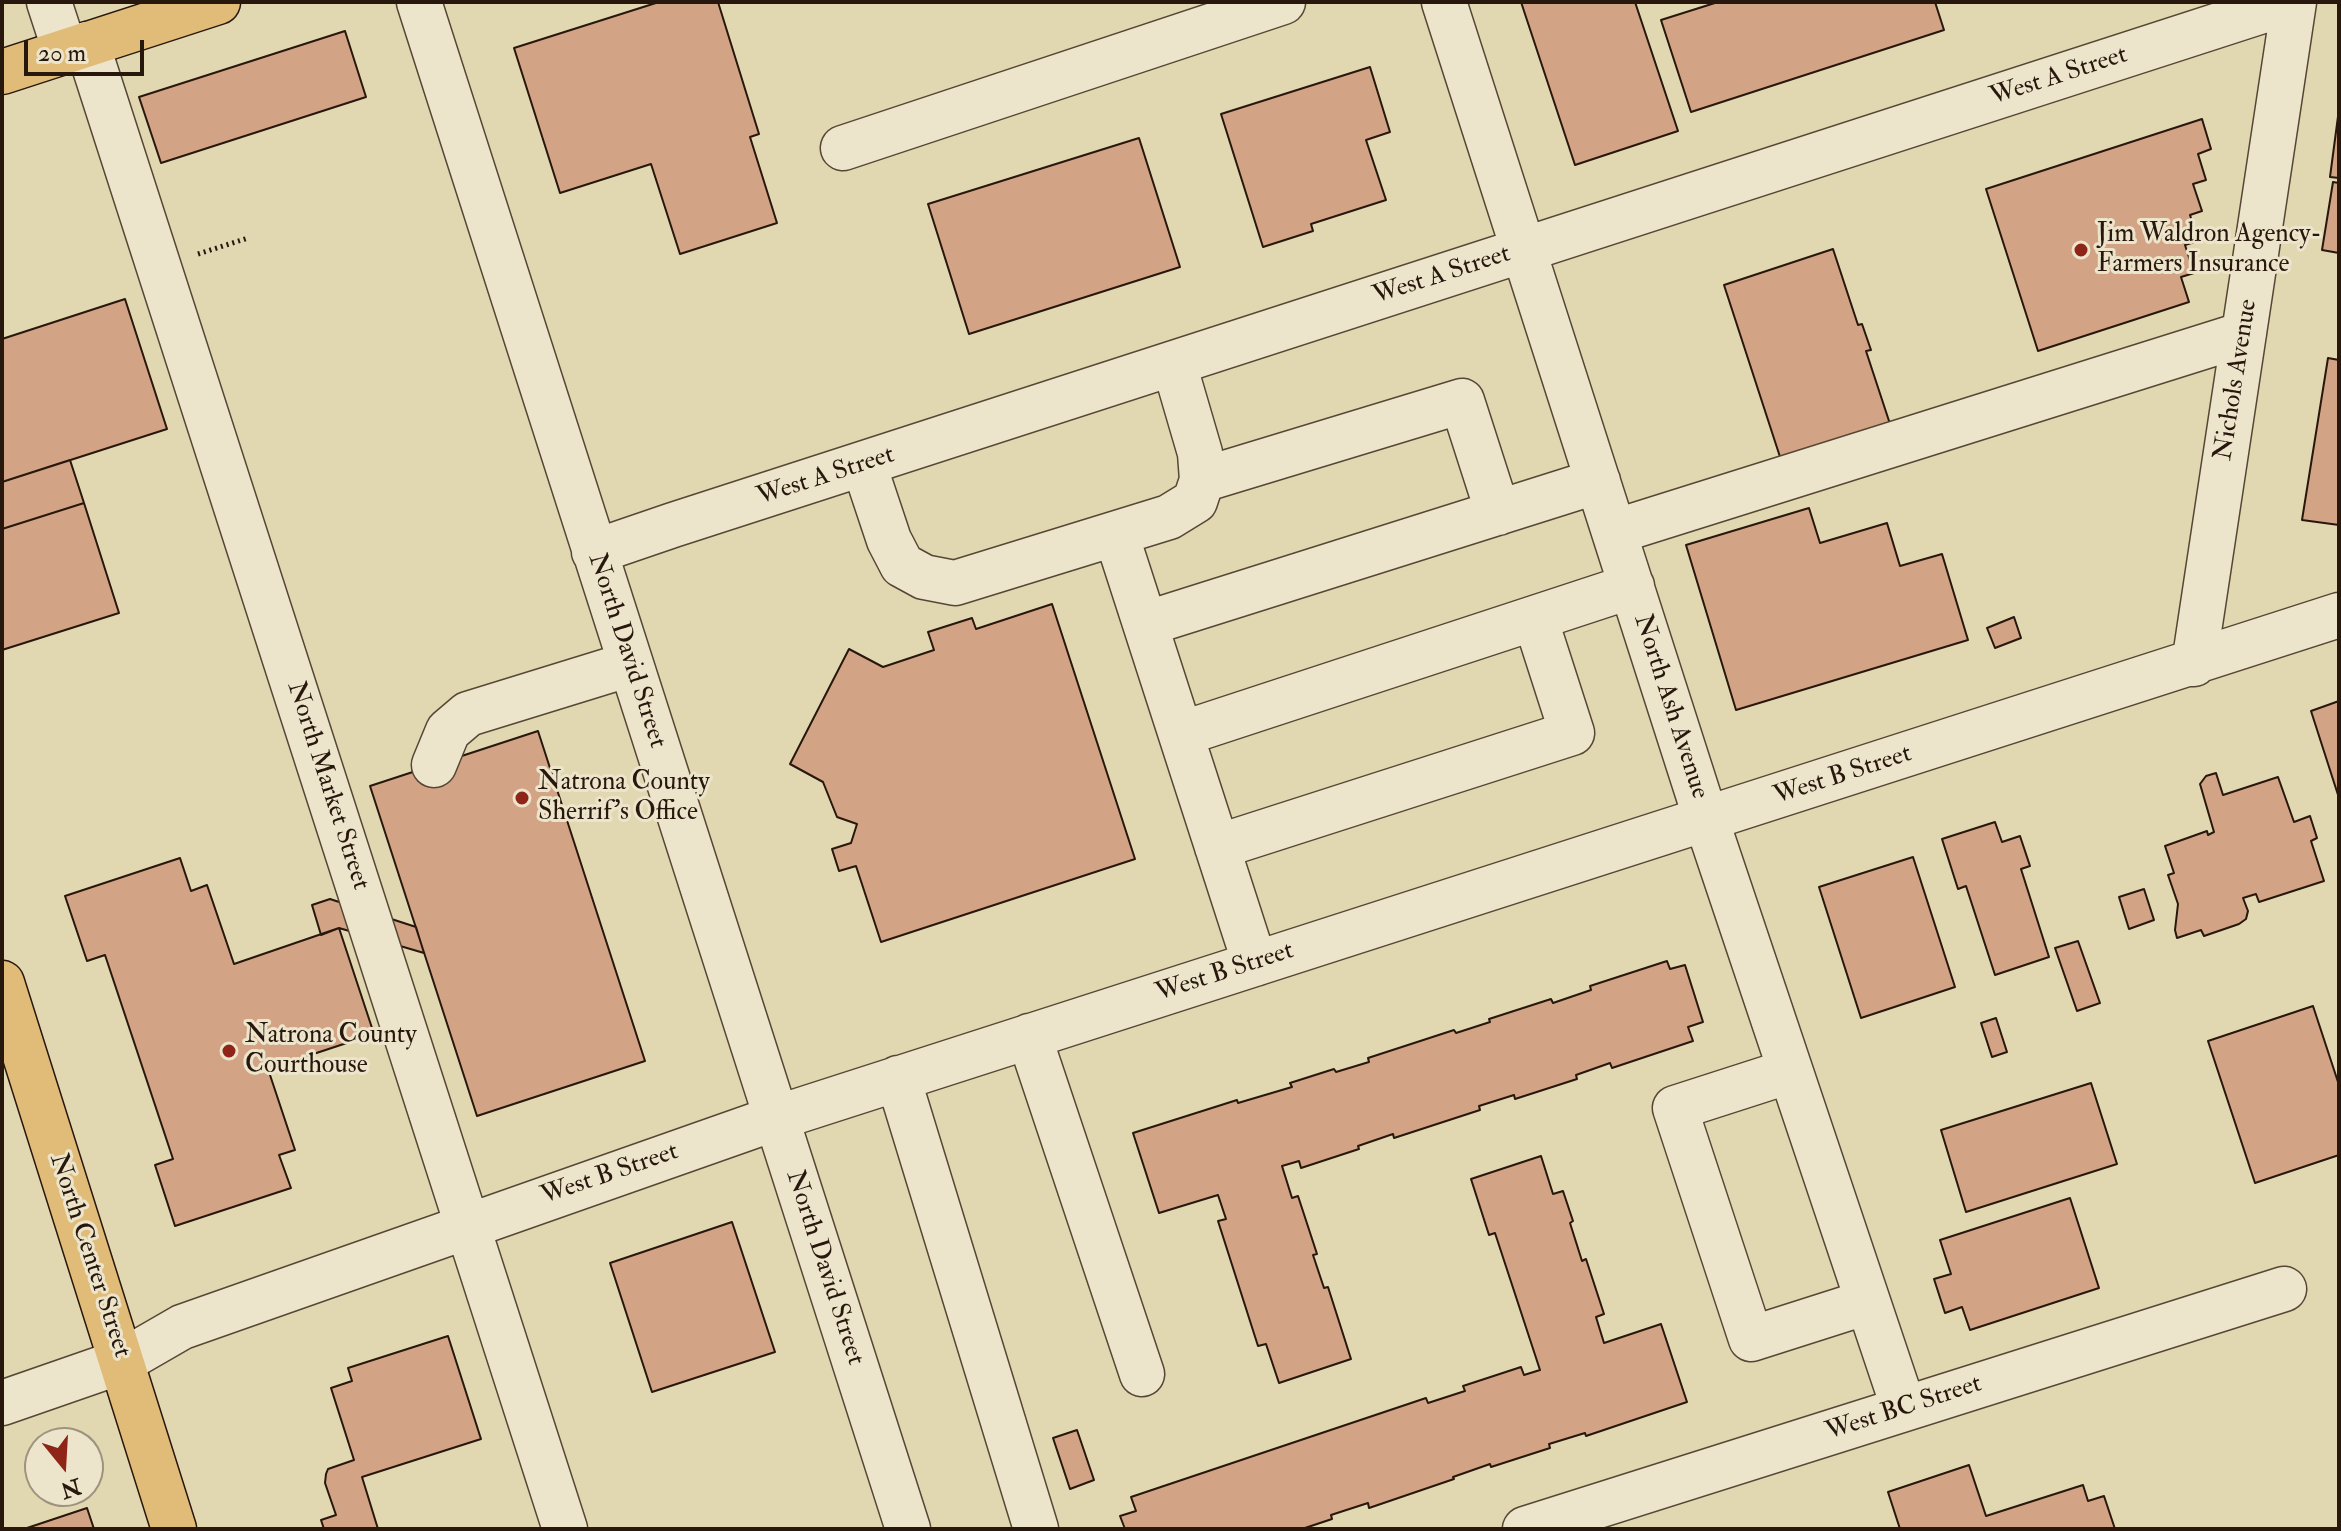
<!DOCTYPE html>
<html>
<head>
<meta charset="utf-8">
<style>
	body { margin:0 }
	#map { position:relative; width:2341px; height:1531px; overflow:hidden; background:#e1d7b1; font-family:"IM FELL Double Pica",serif }
	canvas { display:block }
	.frame { position:absolute; inset:0; border:4px solid #28170c; pointer-events:none }
	.north { position:absolute; left:24px; top:1427px; width:80px; height:80px; box-sizing:border-box; background:#ece5cc; border:2px solid #9e937f; border-radius:50%; rotate:162deg; font-size:22px; font-weight:700; line-height:32px; text-align:center; color:#28170c }
	.north::after { content:''; display:block; margin:auto; width:28px; height:36px; background:#8f2418; clip-path:polygon(50% 0,100% 100%,50% 72%,0 100%) }
	.scale { position:absolute; left:24px; top:40px; width:120px; height:36px; box-sizing:border-box; border:4px solid #28170c; border-top:0; padding-left:10px; font-size:24px; line-height:28px; white-space:nowrap; color:#28170c; -webkit-text-stroke:6px #ece5cc; paint-order:stroke }
</style>
</head>
<body>
<div id="map">
<canvas width="2341" height="1531"></canvas>
<div class="frame"></div>
<div class="north">N</div>
<div class="scale">20 m</div>
</div>
<script>
const c = document.querySelector('canvas').getContext('2d');
c.lineJoin = 'round';
function paint(path, color) { c.fillStyle = color; c.fill(path, 'evenodd'); }
const poly = rows => new Path2D(rows.map(r => 'M' + r).join(''));
function stroke(path, color, width, dash) { c.strokeStyle = color; c.lineWidth = width; c.lineCap = dash ? 'butt' : 'round'; c.setLineDash(dash || []); c.stroke(path); }
function write(font, color, halo, rows, align = 'center') {
  c.font = font + ' "IM FELL Double Pica",serif'; c.lineWidth = 6; c.setLineDash([]); c.textBaseline = 'middle'; c.strokeStyle = halo; c.fillStyle = color; for (const [text, x, y, turn = 0] of rows) {
    c.save(); c.translate(x, y); c.rotate((+turn || 0) * Math.PI / 180); c.textAlign = isNaN(turn) ? turn : align; if (halo) c.strokeText(text, 0, 0); c.fillText(text, 0, 0); c.restore();
  }
}
const building = poly([
	[659,2,718,2,759,134,750,137,777,223,680,254,651,164,560,193,514,48,659,2],
	[1521,2,1635,2,1678,131,1575,165,1521,2],
	[1718,2,1935,2,1944,30,1691,112,1661,20,1718,2],
	[345,31,366,97,161,163,139,97,345,31],
	[1370,67,1390,132,1366,140,1386,200,1311,224,1313,231,1263,247,1221,114,1370,67],
	[2339,109,2339,178,2330,177,2339,109],
	[2202,119,2211,149,2198,154,2206,180,2193,184,2202,211,2190,215,2198,241,2185,245,2194,273,2181,277,2189,302,2038,351,1986,189,2202,119],
	[1139,138,1180,267,969,334,928,204,1139,138],
	[2333,182,2339,183,2339,253,2322,250,2333,182],
	[1833,249,1858,325,1862,324,1871,350,1866,351,1891,427,1782,463,1724,285,1833,249],
	[125,299,167,429,2,482,2,339,125,299],
	[2328,358,2339,360,2339,525,2302,520,2328,358],
	[70,460,84,503,2,529,2,482,70,460],
	[84,503,119,613,2,650,2,529,84,503],
	[1809,508,1820,543,1887,523,1900,566,1942,554,1968,640,1736,710,1686,545,1809,508],
	[1052,604,1135,859,881,942,856,866,839,871,832,849,851,843,857,824,837,817,823,782,790,764,849,649,883,667,934,650,928,632,972,618,976,629,1052,604],
	[2014,617,2021,638,1995,648,1987,628,2014,617],
	[2339,701,2339,798,2311,711,2339,701],
	[538,731,645,1061,477,1116,370,786,538,731],
	[2216,773,2223,795,2278,777,2294,822,2310,816,2317,838,2311,841,2324,881,2259,902,2256,894,2243,898,2248,911,2246,919,2239,924,2204,936,2201,930,2177,938,2175,930,2178,904,2168,875,2174,873,2165,846,2207,831,2208,835,2214,832,2200,784,2206,776,2216,773],
	[1995,822,2002,842,2020,836,2030,866,2021,869,2049,957,1995,975,1966,886,1958,889,1942,839,1995,822],
	[1913,857,1955,987,1861,1018,1819,887,1913,857],
	[180,858,191,891,207,885,234,964,339,928,374,1034,268,1069,295,1150,279,1155,291,1188,175,1226,155,1165,173,1159,105,955,87,961,65,896,180,858],
	[2144,889,2154,920,2129,929,2119,897,2144,889],
	[330,899,416,927,424,953,339,928,321,935,312,905,330,899],
	[2078,941,2100,1003,2077,1011,2055,948,2078,941],
	[1667,961,1670,969,1685,965,1703,1022,1688,1027,1693,1041,1612,1068,1610,1063,1576,1075,1577,1079,1515,1099,1514,1095,1479,1106,1480,1110,1394,1138,1393,1134,1358,1146,1359,1149,1301,1168,1299,1161,1282,1166,1292,1198,1298,1196,1317,1254,1313,1255,1324,1288,1328,1287,1351,1359,1279,1383,1266,1344,1258,1346,1218,1221,1226,1219,1218,1195,1159,1213,1133,1133,1237,1100,1238,1103,1292,1087,1290,1083,1334,1069,1336,1072,1369,1062,1368,1058,1454,1030,1456,1033,1490,1022,1489,1019,1551,999,1553,1003,1591,990,1590,986,1667,961],
	[2313,1006,2339,1085,2339,1155,2255,1183,2208,1041,2313,1006],
	[1996,1018,2007,1052,1992,1057,1981,1023,1996,1018],
	[2091,1083,2117,1164,1966,1212,1941,1130,2091,1083],
	[1541,1156,1553,1194,1563,1191,1573,1221,1570,1223,1582,1261,1586,1259,1604,1314,1596,1317,1604,1343,1661,1324,1687,1402,1586,1436,1585,1433,1549,1444,1550,1448,1491,1467,1490,1464,1453,1477,1454,1479,1369,1508,1368,1503,1331,1515,1332,1519,1302,1529,1125,1529,1120,1516,1136,1511,1131,1497,1426,1398,1428,1403,1465,1391,1463,1386,1521,1367,1524,1375,1540,1370,1495,1233,1489,1235,1471,1179,1541,1156],
	[2070,1198,2099,1288,1970,1330,1962,1307,1945,1313,1934,1279,1951,1274,1940,1240,2070,1198],
	[732,1222,775,1352,652,1392,610,1263,732,1222],
	[448,1336,481,1439,362,1477,378,1529,324,1529,321,1520,336,1515,325,1483,326,1474,328,1469,354,1460,331,1388,352,1381,348,1368,448,1336],
	[1077,1430,1094,1480,1070,1489,1053,1438,1077,1430],
	[1969,1465,1986,1516,2083,1485,2088,1501,2104,1496,2115,1529,1900,1529,1888,1492,1969,1465],
	[87,1508,94,1529,24,1529,87,1508]
]);
paint(building, '#d2a384');
stroke(building, '#28170c', 2);
const minor = poly([
	[49,2,65,51],
	[419,2,908,1529],
	[1444,2,1706,819,1904,1409],
	[87,44,565,1529],
	[843,148,1283,2],
	[864,465,889,540,902,565,924,577,955,583,1169,517,1195,501,1202,480,1200,453,1174,364],
	[1202,480,1462,401,1498,513],
	[1614,532,2244,334],
	[1116,534,1255,964],
	[594,552,673,525,2290,2],
	[1145,624,1598,481],
	[2194,664,2294,2],
	[1181,734,1632,586],
	[434,765,448,731,468,714,630,664],
	[1217,847,1572,733,1535,618],
	[1029,1036,1142,1374],
	[1790,1071,1675,1108,1751,1339,1867,1302],
	[898,1078,1036,1529],
	[2,1403,123,1361,182,1327,776,1118,2339,615],
	[1525,1529,2284,1289]
]);
const major = poly([
	[2,72,218,2],
	[2,983,174,1529]
]);
stroke(minor, '#564735', 47);
stroke(major, '#28170c', 47);
stroke(poly([
	[198,254,248,238]
]), '#28170c', 5, [2, 4]);
stroke(minor, '#ece5cc', 44);
stroke(major, '#e0bc78', 44);
for (const [x, y, r, color] of [
	[2081,250,8,"#8f2418"],
	[522,798,8,"#8f2418"],
	[229,1051,8,"#8f2418"]
]) { const dot = new Path2D(); dot.arc(x, y, r, 0, 2 * Math.PI); c.fillStyle = color; c.fill(dot); stroke(dot, '#ece5cc', 3); }
write('26px', '#28170c', '#ece5cc', [
	["West A Street",2059,77,-18],
	["West A Street",1442,276,-18],
	["Nichols Avenue",2237,380,-81],
	["West A Street",826,477,-18],
	["North David Street",626,651,72],
	["North Ash Avenue",1670,707,72],
	["West B Street",1843,776,-18],
	["North Market Street",327,786,72],
	["West B Street",1225,973,-18],
	["West B Street",610,1175,-19],
	["North Center Street",89,1256,72],
	["North David Street",824,1268,72],
	["West BC Street",1904,1409,-18]
]);
write('26px', '#28170c', '#ece5cc', [
	["Jim Waldron Agency-",2097,235],
	["Farmers Insurance",2097,265],
	["Natrona County",538,783],
	["Sherrif's Office",538,813],
	["Natrona County",245,1036],
	["Courthouse",245,1066]
], 'left');
</script>
</body>
</html>
